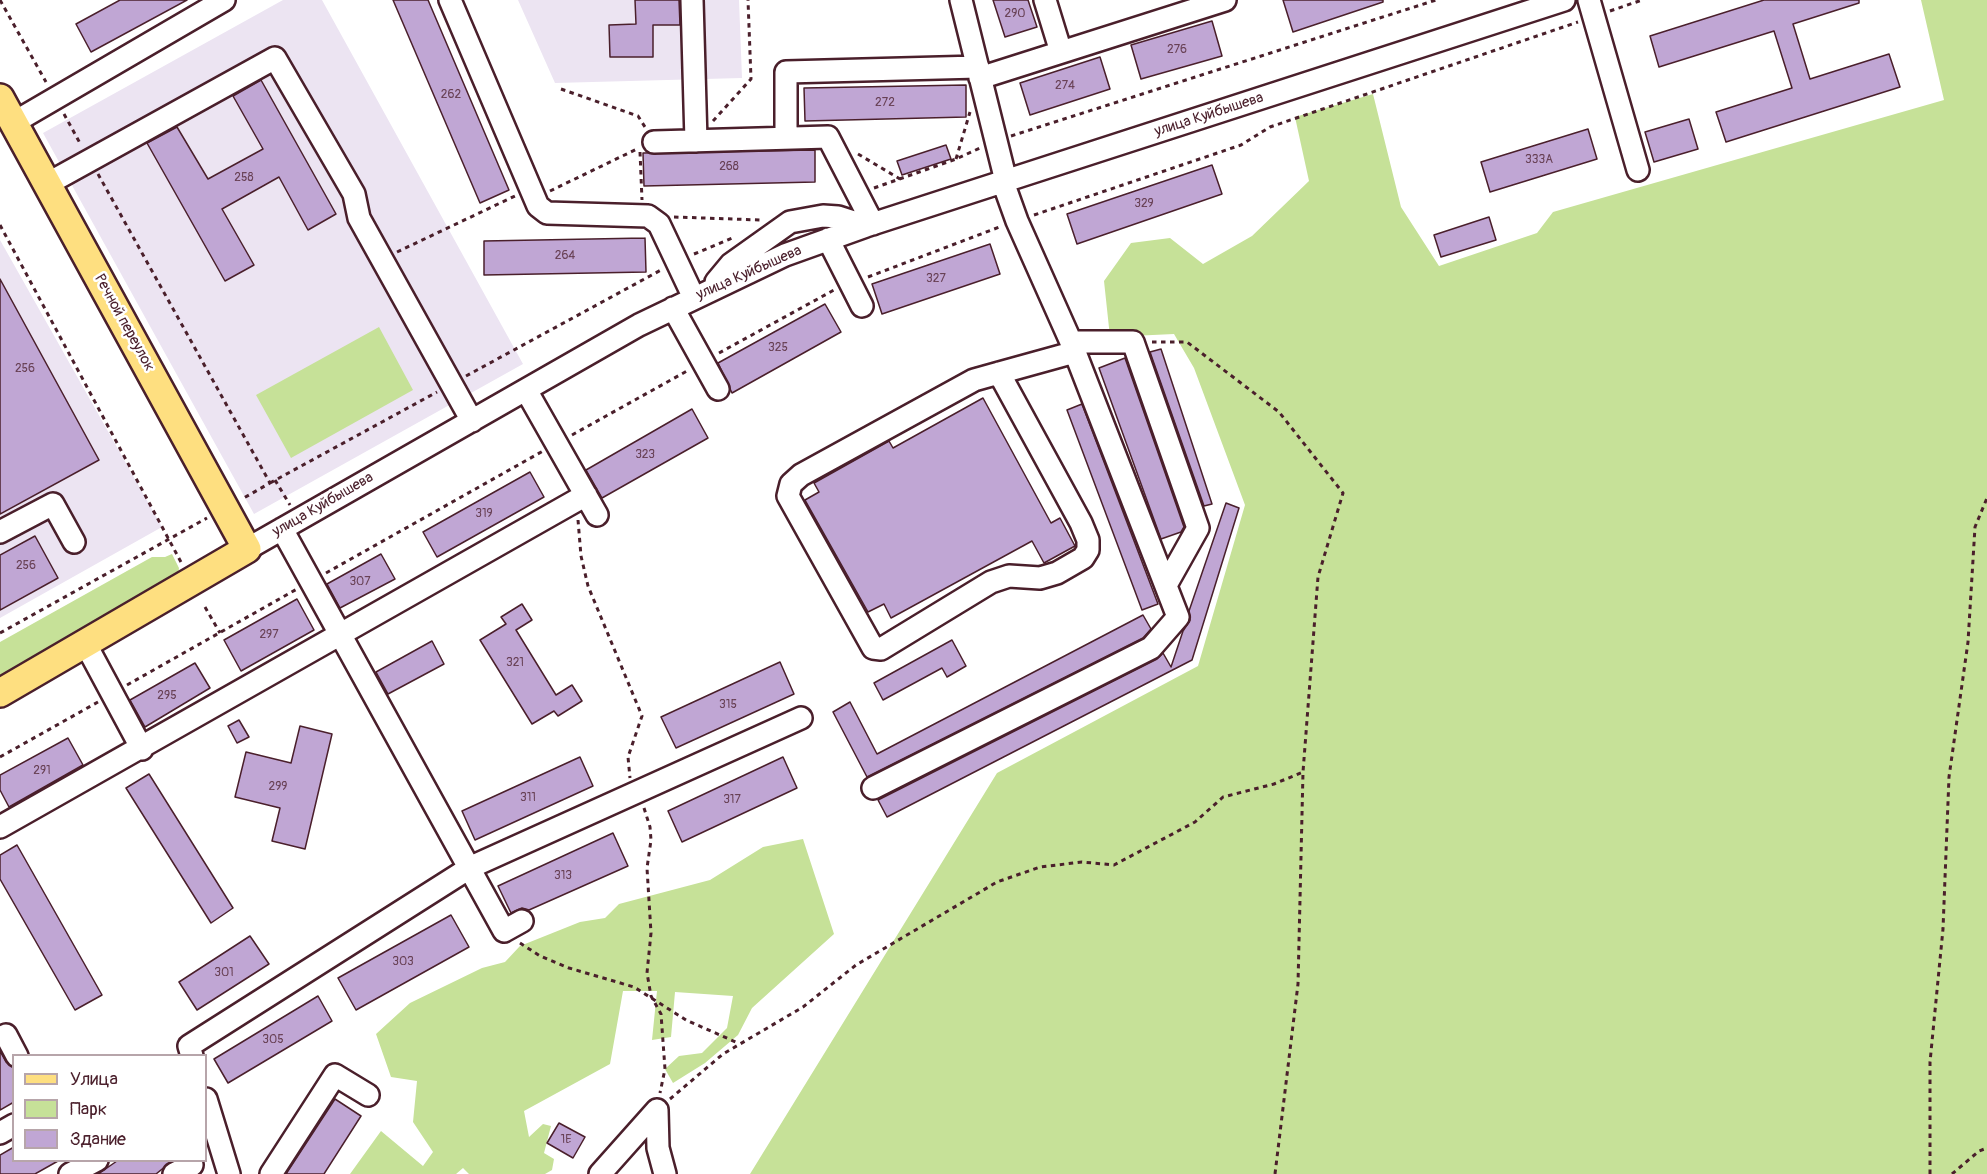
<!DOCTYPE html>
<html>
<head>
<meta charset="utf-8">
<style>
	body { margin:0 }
	#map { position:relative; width:1987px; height:1174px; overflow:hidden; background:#fff; font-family:Pangolin,sans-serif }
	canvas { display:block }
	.legend { position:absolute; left:12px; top:1054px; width:195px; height:108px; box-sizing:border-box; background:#fff; border:2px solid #b7a5aa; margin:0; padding:8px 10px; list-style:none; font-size:18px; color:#4a1f2b }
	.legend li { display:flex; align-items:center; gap:12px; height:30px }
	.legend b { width:30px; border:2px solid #b7a5aa }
</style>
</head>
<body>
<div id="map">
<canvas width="1987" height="1174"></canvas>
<ul class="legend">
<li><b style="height:8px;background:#fedf80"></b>Улица</li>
<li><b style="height:16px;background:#c6e198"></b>Парк</li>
<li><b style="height:16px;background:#c0a6d4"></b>Здание</li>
</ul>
</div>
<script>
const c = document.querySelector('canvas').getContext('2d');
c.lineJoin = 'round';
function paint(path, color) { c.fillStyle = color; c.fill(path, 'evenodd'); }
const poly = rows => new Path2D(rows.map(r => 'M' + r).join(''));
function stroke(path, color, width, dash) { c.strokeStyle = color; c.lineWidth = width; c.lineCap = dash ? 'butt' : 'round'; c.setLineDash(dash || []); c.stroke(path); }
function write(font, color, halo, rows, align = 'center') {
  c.font = font + ' Pangolin,sans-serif'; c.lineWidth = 5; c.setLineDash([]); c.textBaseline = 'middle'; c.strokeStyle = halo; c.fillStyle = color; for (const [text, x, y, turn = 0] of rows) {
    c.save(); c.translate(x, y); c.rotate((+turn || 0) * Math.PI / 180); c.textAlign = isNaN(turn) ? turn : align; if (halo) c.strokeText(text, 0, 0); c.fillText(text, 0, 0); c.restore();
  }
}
paint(poly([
	[283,0,322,0,523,364,254,514,43,133],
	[518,0,739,0,742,78,555,83],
	[0,240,162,527,0,618]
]), '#ece4f2');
paint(poly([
	[1921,0,1987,0,1987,1174,750,1174,997,773,1198,666,1245,505,1194,368,1174,334,1110,337,1104,281,1131,243,1170,238,1203,264,1252,236,1309,181,1295,117,1373,94,1401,207,1439,266,1537,233,1553,212,1944,100],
	[379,327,413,390,291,458,256,395],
	[172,554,179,568,178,575,0,679,0,642,152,557,165,557],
	[803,839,834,934,752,1008,738,1035,705,1063,673,1083,665,1069,679,1056,702,1053,727,1028,733,996,675,992,671,1037,652,1040,657,991,623,991,610,1064,524,1111,529,1137,543,1124,551,1126,544,1153,554,1159,552,1170,545,1174,469,1174,463,1168,456,1174,350,1174,381,1131,423,1166,433,1152,413,1122,417,1081,391,1077,376,1034,410,1003,482,968,505,962,520,946,580,922,605,918,619,904,710,880,763,847]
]), '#c6e198');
const building = poly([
	[120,0,187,0,91,52,76,24,120,0],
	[393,0,428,0,509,190,480,203,393,0],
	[635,0,679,0,680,25,653,25,653,57,610,57,609,25,636,24,635,0],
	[993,0,1028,0,1037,27,1005,37,993,0],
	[1283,0,1383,0,1383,2,1293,32,1283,0],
	[1764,0,1859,0,1859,3,1793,24,1810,79,1889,54,1900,87,1726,142,1716,112,1792,88,1774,31,1659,67,1650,36,1764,0],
	[1212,21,1222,56,1141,79,1131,45,1212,21],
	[1100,57,1110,89,1030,115,1020,83,1100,57],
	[261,80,336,214,308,230,279,177,222,209,254,265,225,281,147,143,177,127,208,179,263,149,233,96,261,80],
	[966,85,966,117,805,121,804,88,966,85],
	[1689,119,1698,149,1654,162,1645,132,1689,119],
	[1588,129,1597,159,1490,192,1481,162,1588,129],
	[946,145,951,159,902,175,897,161,946,145],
	[815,150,815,182,644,186,643,153,815,150],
	[1212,165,1222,194,1077,244,1067,214,1212,165],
	[1489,217,1496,240,1441,257,1434,235,1489,217],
	[645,238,646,272,484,275,484,241,645,238],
	[990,244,1000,274,882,314,872,284,990,244],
	[0,279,99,460,0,514,0,279],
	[825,304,841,332,732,393,718,363,825,304],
	[1161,349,1212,504,1204,506,1150,352,1161,349],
	[1125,358,1184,527,1181,532,1161,539,1099,368,1125,358],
	[983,398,1051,523,1060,518,1075,546,1044,563,1032,541,891,618,884,604,868,612,805,500,819,492,814,483,889,441,893,448,983,398],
	[1082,404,1158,604,1142,610,1067,410,1082,404],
	[692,409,708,438,602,498,586,470,692,409],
	[530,472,544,497,437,557,423,532,530,472],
	[1226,503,1239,508,1192,660,887,817,878,800,1157,659,1163,653,1171,667,1183,631,1190,620,1189,611,1226,503],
	[35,536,58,578,0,610,0,555,35,536],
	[381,554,395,579,340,608,327,584,381,554],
	[297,599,314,630,241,671,224,640,297,599],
	[522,604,532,620,516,630,556,695,572,685,582,701,558,716,554,711,532,724,480,640,506,624,501,617,522,604],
	[1143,615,1151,629,1143,638,867,777,833,712,850,702,877,754,1143,615],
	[952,640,966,666,947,677,942,668,883,700,874,683,952,640],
	[432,641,444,664,388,694,376,672,432,641],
	[780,662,794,694,676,748,661,717,780,662],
	[195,663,210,688,145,727,130,700,195,663],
	[239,720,249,737,237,743,228,726,239,720],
	[300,726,332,734,305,849,272,841,280,808,235,797,246,752,291,763,300,726],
	[68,738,83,765,9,807,0,790,0,775,68,738],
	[580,757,593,786,475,840,462,811,580,757],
	[783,757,797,788,682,842,668,811,783,757],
	[149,774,233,908,211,923,126,788,149,774],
	[613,833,628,866,529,910,522,908,511,913,498,886,613,833],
	[17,845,102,995,75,1010,0,879,0,855,17,845],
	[451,915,469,947,356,1010,338,978,451,915],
	[250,936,269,964,197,1010,179,982,250,936],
	[318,996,332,1021,228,1083,214,1059,318,996],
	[0,1051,6,1062,14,1068,14,1102,0,1110,0,1051],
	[335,1099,361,1116,324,1174,286,1174,335,1099],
	[559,1123,585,1137,573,1158,547,1143,559,1123],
	[14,1147,14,1161,58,1161,35,1174,0,1174,0,1155,14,1147],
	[117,1161,172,1161,156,1174,98,1174,117,1161]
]);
paint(building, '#c0a6d4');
stroke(building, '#4a1f2b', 1.5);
const minor = poly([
	[450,0,538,206,547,213,648,216,659,224,694,298],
	[692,0,696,141],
	[961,0,1006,181],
	[1045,0,1061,52],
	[1589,0,1638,170],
	[980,78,1225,0],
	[13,123,224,0],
	[786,138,786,72,978,67],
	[654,142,828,137,873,224],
	[47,184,275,58,354,194,359,218,472,421],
	[828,239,862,306],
	[716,282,731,264,790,222,823,216,838,217,866,226],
	[673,308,718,389],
	[1071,342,1133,342,1198,528,1166,585],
	[999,373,1081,523,1088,540,1088,550,1083,558,1057,573,1040,578,1009,576,991,582,881,649,873,648,788,496,791,484,801,475,974,380,999,373,1075,352],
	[526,390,597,515],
	[282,529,504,931,522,921],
	[0,532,53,504,74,542],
	[247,549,639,325,785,255,866,226,1564,0],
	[85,643,142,749],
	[873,788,1151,648,1178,617,1071,342,1017,221,1003,182],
	[0,827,586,495],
	[6,1035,17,1056],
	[192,1056,189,1046,471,867,801,718],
	[206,1099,229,1174],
	[657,1110,658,1148,665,1174],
	[0,1133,14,1125],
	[70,1174,97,1160],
	[174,1174,192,1165,191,1160],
	[271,1174,335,1075,368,1095],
	[600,1174,657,1110]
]);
const major = poly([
	[0,98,247,549,0,693]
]);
stroke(minor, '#4a1f2b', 26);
stroke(major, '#4a1f2b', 32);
stroke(poly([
	[0,0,46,82],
	[1610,11,1642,0],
	[561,89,638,116,645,127],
	[64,114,81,145],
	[713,121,751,79,748,0],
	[1011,136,1436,0],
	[640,152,642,200],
	[858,154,900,179],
	[956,159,970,112],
	[98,174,270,483,242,499],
	[874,188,956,159,980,148],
	[550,191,639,148],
	[1034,215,1241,145,1270,127,1578,22],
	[674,217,761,220],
	[0,225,182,564],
	[397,252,515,196],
	[694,254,735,237],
	[868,277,1002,226],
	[1152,342,1187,342,1279,412,1343,493,1318,577,1303,772,1298,984,1275,1174],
	[719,353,834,290],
	[466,376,661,270],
	[572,435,687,371],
	[275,480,290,505],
	[270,483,437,392],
	[578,520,581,556,588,586,642,716,628,757,630,778],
	[326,573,543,451],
	[205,607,220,633],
	[0,633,207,518],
	[127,685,297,589],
	[0,757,98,702],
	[644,808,650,827,651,840,647,868,651,933,647,973,651,996,661,1014,665,1069,660,1093],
	[520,943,540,956,569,968,634,987,686,1020,738,1043],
	[670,1099,723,1054,803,1007,856,965,997,882,1040,867,1082,862,1114,865,1195,822,1223,797,1274,784,1303,772],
	[1930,1174,1930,1062,1943,929,1949,777,1968,642,1975,527,1987,498],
	[1952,1174,1979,1151,1987,1148]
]), '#4a1f2b', 3, [4.5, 4.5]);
stroke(minor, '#fff', 21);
stroke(major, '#fedf80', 27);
write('12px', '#684155', null, [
	["290",1015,14],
	["276",1177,50],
	["274",1065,86],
	["262",451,95],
	["272",885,103],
	["333А",1539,160],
	["268",729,167],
	["258",244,178],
	["329",1144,204],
	["264",565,256],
	["327",936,279],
	["325",778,348],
	["256",25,369],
	["323",645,455],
	["319",484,514],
	["256",26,566],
	["307",360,582],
	["297",269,635],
	["321",515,663],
	["295",167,696],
	["315",728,705],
	["291",42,771],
	["299",278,787],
	["311",528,798],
	["317",732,800],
	["313",563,876],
	["303",403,962],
	["301",224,973],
	["305",273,1040],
	["1Е",566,1140]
]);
write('15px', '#4a1f2b', '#fff', [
	["улица Куйбышева",1209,115,-18],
	["улица Куйбышева",749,273,-24],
	["Речной переулок",124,323,61],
	["улица Куйбышева",323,505,-30]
]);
</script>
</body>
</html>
